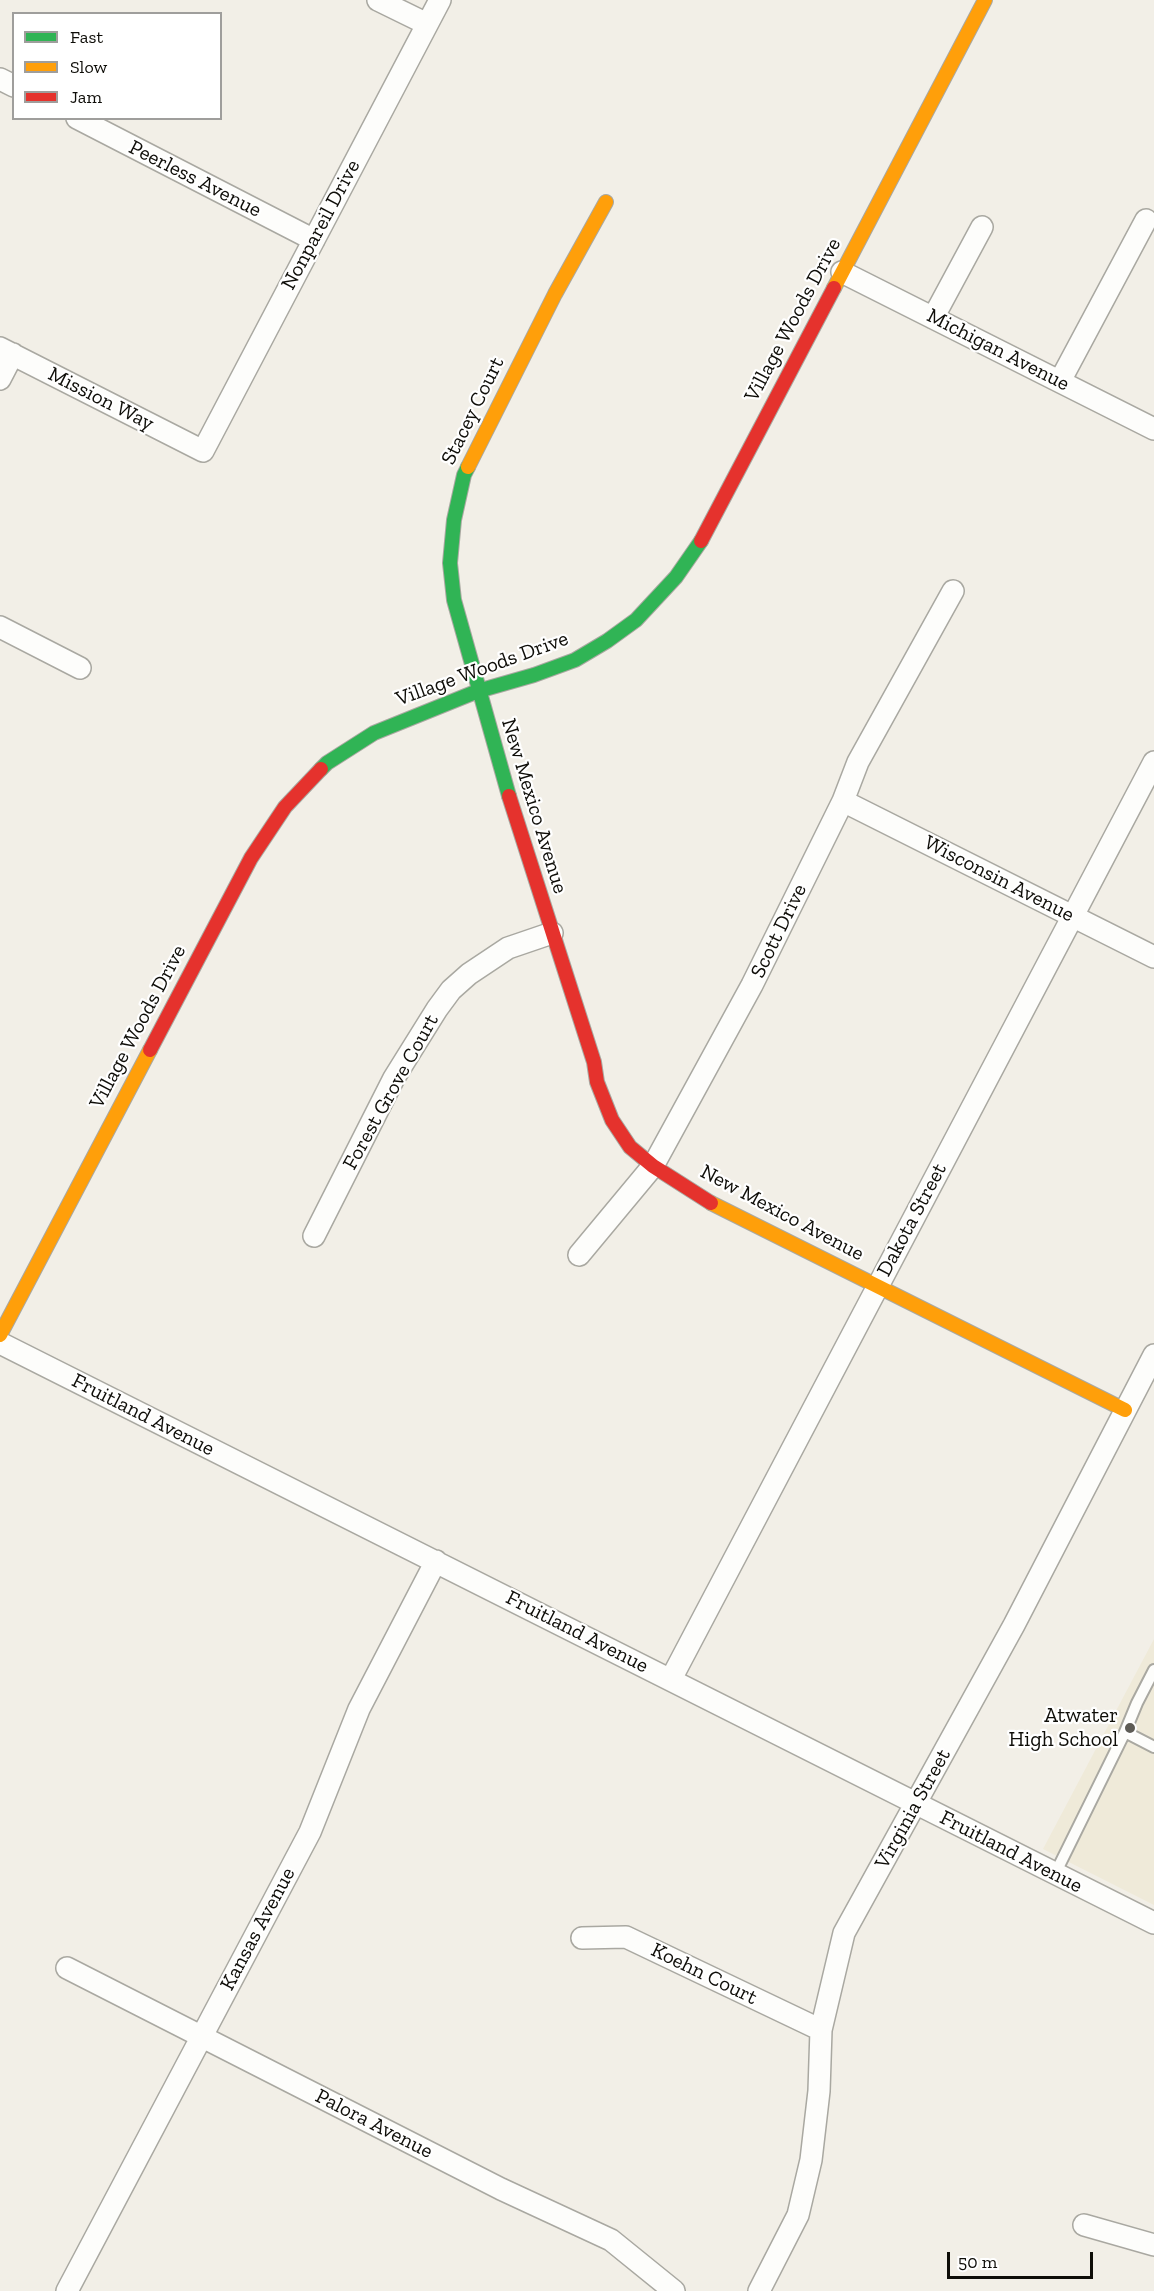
<!DOCTYPE html>
<html>
<head>
<meta charset="utf-8">
<style>
	body { margin:0 }
	#map { position:relative; width:1154px; height:2291px; overflow:hidden; background:#f2efe7; font-family:"Zilla Slab",serif }
	canvas { display:block }
	.legend { position:absolute; left:12px; top:12px; width:210px; height:108px; box-sizing:border-box; background:#fff; border:2px solid #9f9e9c; margin:0; padding:8px 10px; list-style:none; font-size:18px; color:#0e0d08 }
	.legend li { display:flex; align-items:center; gap:12px; height:30px }
	.legend b { width:30px; border:2px solid #9f9e9c }
	.scale { position:absolute; left:947px; top:2252px; width:146px; height:27px; box-sizing:border-box; border:3px solid #0e0d08; border-top:0; padding-left:8px; font-size:18px; line-height:21px; white-space:nowrap; color:#0e0d08; -webkit-text-stroke:4px #fff; paint-order:stroke }
</style>
</head>
<body>
<div id="map">
<canvas width="1154" height="2291"></canvas>
<ul class="legend">
<li><b style="height:8px;background:#30b455"></b>Fast</li>
<li><b style="height:8px;background:#ff9f0a"></b>Slow</li>
<li><b style="height:8px;background:#e5322d"></b>Jam</li>
</ul>
<div class="scale">50 m</div>
</div>
<script>
const c = document.querySelector('canvas').getContext('2d');
c.lineJoin = 'round';
function paint(path, color) { c.fillStyle = color; c.fill(path, 'evenodd'); }
const poly = rows => new Path2D(rows.map(r => 'M' + r).join(''));
function stroke(path, color, width, dash) { c.strokeStyle = color; c.lineWidth = width; c.lineCap = dash ? 'butt' : 'round'; c.setLineDash(dash || []); c.stroke(path); }
function write(font, color, halo, rows, align = 'center') {
  c.font = font + ' "Zilla Slab",serif'; c.lineWidth = 4.5; c.setLineDash([]); c.textBaseline = 'middle'; c.strokeStyle = halo; c.fillStyle = color; for (const [text, x, y, turn = 0] of rows) {
    c.save(); c.translate(x, y); c.rotate((+turn || 0) * Math.PI / 180); c.textAlign = isNaN(turn) ? turn : align; if (halo) c.strokeText(text, 0, 0); c.fillText(text, 0, 0); c.restore();
  }
}
paint(poly([
	[1154,1639,1154,1905,1043,1849]
]), '#efead9');
const lane = poly([
	[1125,1732,1137,1703,1154,1670],
	[1055,1874,1125,1732,1154,1747]
]);
const street = poly([
	[378,0,427,24],
	[0,79,14,86],
	[77,118,314,240],
	[842,272,1154,429],
	[933,318,982,227],
	[0,348,203,451,440,0],
	[0,379,13,354],
	[1060,381,1146,220],
	[0,627,80,668],
	[843,801,1154,957],
	[314,1236,394,1078,437,1009,451,990,469,974,508,948,552,933],
	[579,1255,653,1166,752,985,843,801,858,762,953,591],
	[0,1343,1154,1923],
	[671,1679,1154,762],
	[582,1938,626,1937,821,2030],
	[67,1968,501,2189,611,2240,674,2291],
	[1084,2225,1154,2245],
	[67,2291,310,1832,359,1709,436,1561],
	[759,2291,798,2215,811,2160,819,2091,821,2030,844,1933,1014,1625,1154,1355]
]);
const fast = poly([
	[468,467,464,475,454,520,450,563,454,600,509,796],
	[321,769,327,763,374,733,478,691,534,675,575,660,607,641,636,620,676,577,701,541]
]);
const slow = poly([
	[834,288,985,0],
	[468,467,555,294,606,202],
	[711,1203,1125,1410],
	[0,1335,150,1050]
]);
const jam = poly([
	[701,541,834,288],
	[509,796,594,1062,597,1082,612,1120,630,1147,653,1166,711,1203],
	[150,1050,251,858,285,807,321,769]
]);
stroke(lane, '#a9a8a1', 14);
stroke(street, '#a9a8a1', 24);
stroke(fast, '#a9a8a1', 16);
stroke(slow, '#a9a8a1', 16);
stroke(jam, '#a9a8a1', 16);
stroke(lane, '#fdfdfb', 10);
stroke(street, '#fdfdfb', 21);
stroke(fast, '#30b455', 14);
stroke(slow, '#ff9f0a', 14);
stroke(jam, '#e5322d', 14);
for (const [x, y, r, color] of [
	[1130,1728,6,"#5e5c56"]
]) { const dot = new Path2D(); dot.arc(x, y, r, 0, 2 * Math.PI); c.fillStyle = color; c.fill(dot); stroke(dot, '#fff', 2); }
write('21px', '#0e0d08', '#fff', [
	["Peerless Avenue",195,179,27],
	["Nonpareil Drive",321,225,-62],
	["Village Woods Drive",793,320,-62],
	["Michigan Avenue",998,350,27],
	["Mission Way",101,399,27],
	["Stacey Court",473,411,-64],
	["Village Woods Drive",482,669,-20],
	["New Mexico Avenue",534,806,73],
	["Wisconsin Avenue",999,879,27],
	["Scott Drive",779,931,-64],
	["Village Woods Drive",138,1027,-62],
	["Forest Grove Court",391,1092,-61],
	["New Mexico Avenue",782,1213,28],
	["Dakota Street",912,1220,-62],
	["Fruitland Avenue",143,1415,27],
	["Fruitland Avenue",577,1632,27],
	["Virginia Street",913,1809,-61],
	["Fruitland Avenue",1011,1852,27],
	["Kansas Avenue",258,1929,-62],
	["Koehn Court",704,1974,26],
	["Palora Avenue",374,2124,27]
]);
write('21px', '#0e0d08', '#fff', [
	["Atwater",1118,1716],
	["High School",1118,1740]
], 'right');
</script>
</body>
</html>
